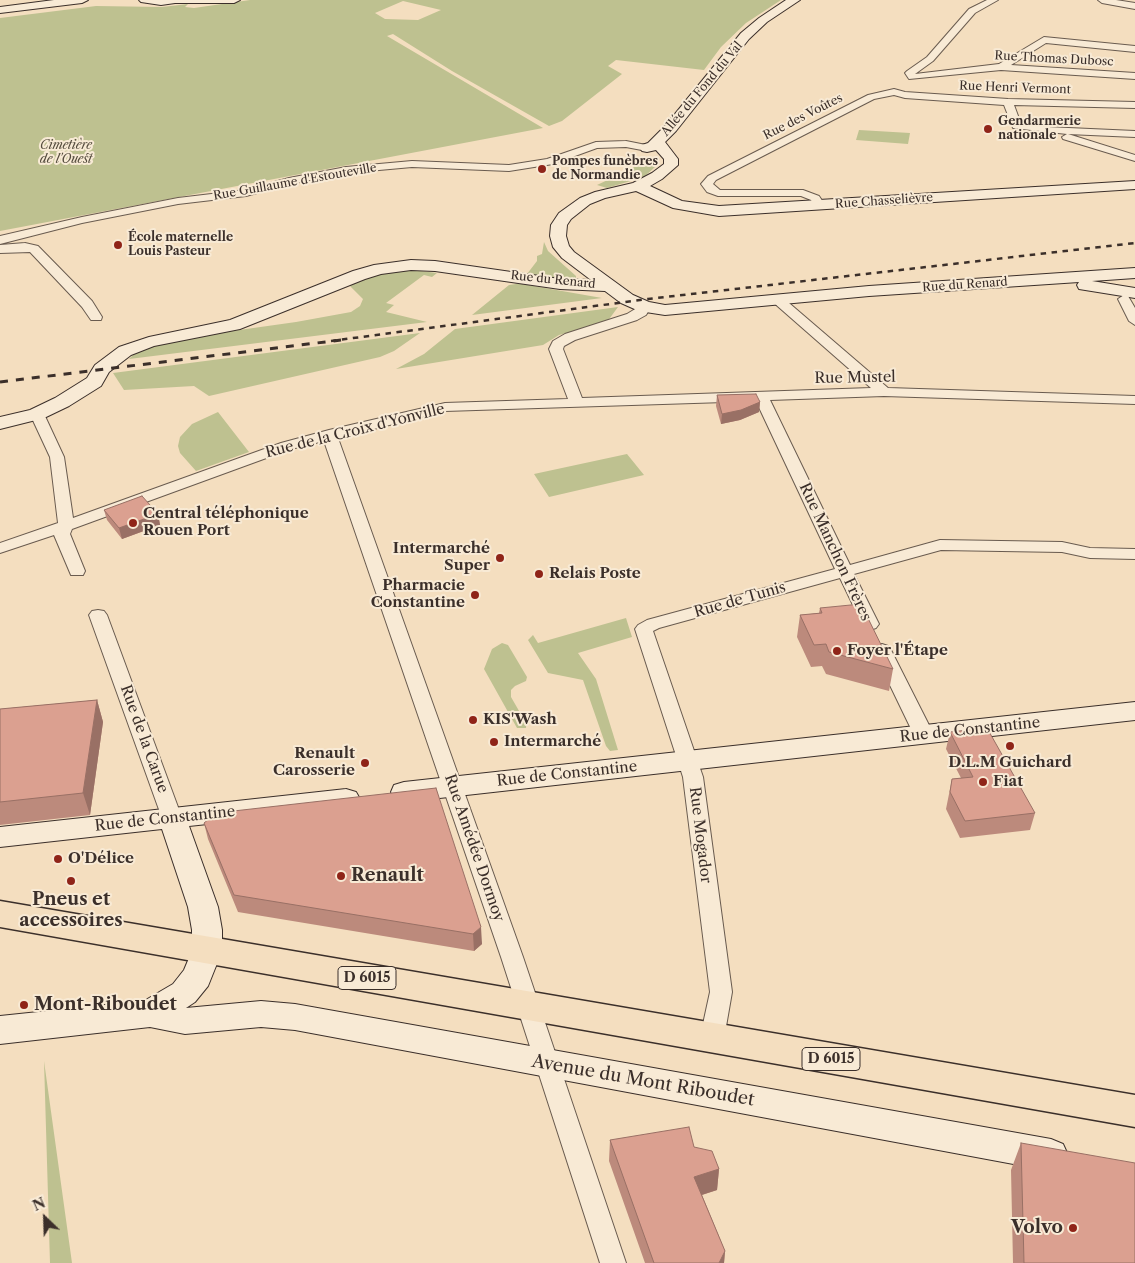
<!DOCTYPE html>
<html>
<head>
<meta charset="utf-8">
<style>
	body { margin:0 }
	#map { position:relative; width:1135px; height:1263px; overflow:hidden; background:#f4debf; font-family:"Libre Caslon Text",serif }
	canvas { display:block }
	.north { position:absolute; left:20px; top:1193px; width:50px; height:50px; -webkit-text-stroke:4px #f8ead5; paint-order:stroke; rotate:336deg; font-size:14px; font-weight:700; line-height:20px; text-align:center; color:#3b2f2a }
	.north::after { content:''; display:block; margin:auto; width:18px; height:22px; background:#3b2f2a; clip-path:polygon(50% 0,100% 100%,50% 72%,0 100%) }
</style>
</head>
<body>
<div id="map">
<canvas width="1135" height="1263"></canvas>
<div class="north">N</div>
</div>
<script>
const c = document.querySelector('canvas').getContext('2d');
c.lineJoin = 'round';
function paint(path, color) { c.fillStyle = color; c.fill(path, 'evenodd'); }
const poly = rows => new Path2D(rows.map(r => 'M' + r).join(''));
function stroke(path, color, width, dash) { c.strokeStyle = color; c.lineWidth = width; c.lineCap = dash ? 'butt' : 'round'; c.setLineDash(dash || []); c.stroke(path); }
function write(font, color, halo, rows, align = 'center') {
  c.font = font + ' "Libre Caslon Text",serif'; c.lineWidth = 4; c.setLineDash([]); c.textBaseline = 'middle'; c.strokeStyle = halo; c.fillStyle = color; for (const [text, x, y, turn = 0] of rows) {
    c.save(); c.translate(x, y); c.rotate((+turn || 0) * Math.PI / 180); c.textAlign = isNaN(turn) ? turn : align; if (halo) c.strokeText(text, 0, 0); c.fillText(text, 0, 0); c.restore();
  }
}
paint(poly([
	[250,0,781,0,746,23,721,47,704,70,616,60,608,66,622,74,562,121,549,126,452,71,393,34,387,36,543,128,0,231,0,18,96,6,162,7,188,4,185,7,194,8],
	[403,1,441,10,418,20,385,19,375,13],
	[859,130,910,133,908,144,856,140],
	[649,158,654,160,655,167,644,177,607,188,597,185,631,169],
	[544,242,548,251,576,276,576,278,556,278,527,274,537,261,537,256,542,254],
	[413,270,437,273,432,277,424,275,386,303,394,305,386,312,427,322,129,359,134,354,161,341,296,322,351,312,360,306,363,299,349,285,374,275],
	[516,284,522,284,602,298,472,315,509,285],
	[618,307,607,322,559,335,543,345,396,369,424,354,455,329],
	[420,333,394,351,380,357,209,396,194,386,124,390,113,373],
	[218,412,249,452,196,471,180,453,178,446,180,437,192,424],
	[627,454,644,475,549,497,534,474],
	[626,618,632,637,578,653,596,679,618,750,610,751,606,746,583,680,548,673,528,640,533,635,538,643],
	[502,643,508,645,527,677,526,681,515,686,511,690,511,697,526,723,526,728,517,728,484,669,492,649],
	[44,1061,72,1263,50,1263]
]), '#bec190');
const street = poly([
	[987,0,998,0,975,13,933,61,915,74,999,64,1044,37,1135,46,1135,52,1046,43,1011,65,1135,73,1135,79,1001,70,909,79,905,73,907,71,927,57,969,9,987,0],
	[1098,0,1116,0,1135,3,1135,9,1102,3,1098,0],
	[894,89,905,92,1008,99,1135,102,1135,108,1014,105,1021,124,1046,127,1135,131,1135,137,1068,134,1135,155,1135,161,1063,139,1062,137,1067,134,1013,128,1004,105,905,98,894,95,874,99,716,180,713,184,720,190,803,190,819,196,825,205,823,207,815,207,811,200,801,196,718,196,707,192,701,184,708,176,868,95,894,89],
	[626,141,651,146,652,148,647,151,626,147,597,148,553,164,509,171,412,167,346,173,290,184,246,196,178,204,82,223,0,244,0,236,82,217,178,198,245,190,289,178,346,167,412,161,509,165,547,159,596,142,626,141],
	[25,243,38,246,92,301,102,317,101,320,91,320,82,307,30,252,0,253,0,245,25,243],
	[1124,295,1128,296,1135,308,1135,325,1129,321,1118,299,1124,295],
	[778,296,782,297,888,388,1135,396,1135,404,884,396,770,400,850,565,940,540,1062,542,1090,548,1135,549,1135,559,1090,558,1062,552,941,550,854,574,879,624,876,628,870,630,864,628,840,578,659,628,653,631,703,777,732,992,724,1038,720,1045,712,1048,704,1045,700,1038,710,992,683,777,635,629,638,625,647,620,835,569,756,401,445,411,338,438,523,957,626,1263,600,1263,501,957,324,441,291,449,72,529,70,534,85,571,83,575,71,575,54,535,0,553,0,543,58,523,50,457,30,414,32,411,37,410,42,411,44,414,64,457,73,518,281,443,329,430,445,403,568,399,549,349,553,341,565,334,627,314,645,303,651,307,646,315,637,320,575,340,564,346,563,349,582,398,871,388,774,303,772,300,778,296],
	[98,610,104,611,107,615,182,818,179,823,172,825,165,823,162,818,89,615,92,611,98,610],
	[882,644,888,646,891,650,934,735,931,740,924,742,917,740,914,735,873,650,876,646,882,644]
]);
const secondary = poly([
	[54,0,88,0,82,3,0,13,0,7,54,0],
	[139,0,240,0,234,3,175,3,161,5,141,2,139,0],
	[786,0,800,0,767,22,749,39,676,131,665,142,678,159,678,165,662,179,650,186,682,201,719,206,1135,181,1135,189,719,216,673,208,636,191,605,198,590,204,571,219,567,225,566,236,569,246,574,252,633,295,649,302,665,305,869,286,1135,268,1135,278,1092,281,1135,288,1135,298,1079,289,1077,285,1079,282,869,296,665,315,639,311,621,303,605,291,560,289,435,271,411,270,381,274,365,279,240,329,154,346,131,355,109,372,101,386,69,406,44,418,0,429,0,417,30,410,55,398,87,378,95,365,119,347,149,337,230,320,353,271,374,265,411,260,435,261,560,279,591,280,562,258,553,247,550,236,551,225,559,213,580,198,595,192,633,183,652,173,664,164,664,159,656,150,647,152,642,151,640,148,642,145,648,143,666,125,741,33,759,18,786,0],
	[1135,702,1135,720,404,802,394,799,391,792,394,785,404,782,1135,702],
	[346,789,356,792,360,799,356,806,346,809,189,826,218,907,222,930,222,951,208,986,195,1002,186,1008,261,1001,295,1004,1051,1139,1063,1144,1068,1155,1063,1166,1051,1171,295,1030,261,1027,185,1034,150,1027,0,1044,0,1016,144,1001,173,984,184,970,192,951,192,930,188,907,162,829,0,847,0,827,346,789]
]);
const primary = poly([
	[0,901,1135,1095,1135,1127,0,927,0,901]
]);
stroke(street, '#695b4f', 2);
stroke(secondary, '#3b2f2a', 2);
stroke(primary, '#3b2f2a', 3);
paint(street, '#f8ead5');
paint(secondary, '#f8ead5');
paint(primary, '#f4debf');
stroke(poly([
	[331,341,648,299,1135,243]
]), '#3b2f2a', 2.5, [5.5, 5.5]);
stroke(poly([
	[0,382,341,340]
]), '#3b2f2a', 3, [8, 8]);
paint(poly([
	[717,395,760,402,759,412,740,420,721,424,716,406],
	[104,510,158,514,160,525,122,539,107,520],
	[820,608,893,669,889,691,826,674,822,666,811,667,797,637,800,615,819,613],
	[97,700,103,722,90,815,0,825,0,709],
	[950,732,1035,813,1030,830,960,838,946,809,952,779,961,778,946,749],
	[436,788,482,944,474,951,238,912,208,839,204,823],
	[610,1140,694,1147,719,1169,717,1190,702,1195,725,1251,724,1263,645,1263,609,1161],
	[1021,1143,1135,1263,1013,1263,1011,1170]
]), '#bc8a7c');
paint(poly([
	[760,402,759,412,740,420,721,424,722,414],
	[158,514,160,525,122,539,119,528],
	[97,700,103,722,90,815,83,793],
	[481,927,482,944,474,951,473,934],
	[719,1169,717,1190,692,1198,694,1177],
	[725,1251,724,1263,719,1263]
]), '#997065');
const building = poly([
	[756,394,760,402,741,410,722,414,717,395,756,394],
	[142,496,158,514,119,528,104,510,142,496],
	[861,604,893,669,829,652,826,644,814,645,800,615,822,613,820,608,861,604],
	[97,700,83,793,0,802,0,709,97,700],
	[987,728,1035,813,965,821,950,792,952,779,973,777,950,732,987,728],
	[436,788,481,927,473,934,234,895,204,823,216,813,436,788],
	[689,1127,694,1147,712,1151,719,1169,694,1177,725,1251,719,1263,654,1263,610,1140,689,1127],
	[1021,1143,1135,1163,1135,1263,1024,1263,1021,1143]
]);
paint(building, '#dba090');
stroke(building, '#997065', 1);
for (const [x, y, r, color] of [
	[988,129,5,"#8f2418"],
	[542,169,5,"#8f2418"],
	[118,245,5,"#8f2418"],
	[133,523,5,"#8f2418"],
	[500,558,5,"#8f2418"],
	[539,574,5,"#8f2418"],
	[475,595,5,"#8f2418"],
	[837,651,5,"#8f2418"],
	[473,720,5,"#8f2418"],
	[494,742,5,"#8f2418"],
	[1010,746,5,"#8f2418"],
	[365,763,5,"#8f2418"],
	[983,782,5,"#8f2418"],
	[58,859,5,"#8f2418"],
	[341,876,5,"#8f2418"],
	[71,881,5,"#8f2418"],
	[24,1005,5,"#8f2418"],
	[1073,1228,5,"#8f2418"]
]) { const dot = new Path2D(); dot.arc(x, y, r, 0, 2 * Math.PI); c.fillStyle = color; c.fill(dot); stroke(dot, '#f8ead5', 2); }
write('12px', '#3b2f2a', '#f8ead5', [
	["Rue Thomas Dubosc",1054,59,3],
	["Rue Henri Vermont",1015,88,2],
	["Allée du Fond du Val",702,89,-50],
	["Rue des Voûtes",803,117,-27],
	["Rue Guillaume d'Estouteville",295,182,-10],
	["Rue Chasselièvre",884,201,-4],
	["Rue du Renard",553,280,6],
	["Rue du Renard",965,285,-4]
]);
write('bold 12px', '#3b2f2a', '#f8ead5', [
	["Gendarmerie",998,122],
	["nationale",998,136],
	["Pompes funèbres",552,162],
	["de Normandie",552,176],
	["École maternelle",128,238],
	["Louis Pasteur",128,252]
], 'left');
write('italic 12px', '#554c3e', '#f8ead5', [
	["Cimetière",66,146],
	["de l'Ouest",66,160]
]);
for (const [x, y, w] of [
	[367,978,58],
	[831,1059,58]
]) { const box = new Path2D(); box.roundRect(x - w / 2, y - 11.5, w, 23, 4); c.fillStyle = '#f8ead5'; c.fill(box); stroke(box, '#3b2f2a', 1); }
write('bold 14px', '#3b2f2a', null, [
	["D 6015",367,978],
	["D 6015",831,1059]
]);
write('15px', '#3b2f2a', '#f8ead5', [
	["Rue Mustel",855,378,-1],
	["Rue de la Croix d'Yonville",355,431,-14],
	["Rue Manchon Frères",835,552,65],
	["Rue de Tunis",740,600,-16],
	["Rue de Constantine",970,730,-6],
	["Rue de la Carue",144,739,70],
	["Rue de Constantine",567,774,-6],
	["Rue de Constantine",165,819,-6],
	["Rue Mogador",700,835,83],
	["Rue Amédée Dormoy",474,848,71]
]);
write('bold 15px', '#3b2f2a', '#f8ead5', [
	["Central téléphonique",143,514],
	["Rouen Port",143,531],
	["Intermarché",490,549,"right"],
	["Super",490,566,"right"],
	["Relais Poste",549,574],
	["Pharmacie",465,586,"right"],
	["Constantine",465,603,"right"],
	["Foyer l'Étape",847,651],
	["KIS'Wash",483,720],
	["Intermarché",504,742],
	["Renault",355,754,"right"],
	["Carosserie",355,771,"right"],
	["D.L.M Guichard",1010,763,"center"],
	["Fiat",993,782],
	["O'Délice",68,859]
], 'left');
write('bold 18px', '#3b2f2a', '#f8ead5', [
	["Renault",351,876],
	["Pneus et",71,900,"center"],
	["accessoires",71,921,"center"],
	["Mont-Riboudet",34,1005],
	["Volvo",1063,1228,"right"]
], 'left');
write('18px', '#3b2f2a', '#f8ead5', [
	["Avenue du Mont Riboudet",643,1081,10]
]);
</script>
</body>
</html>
